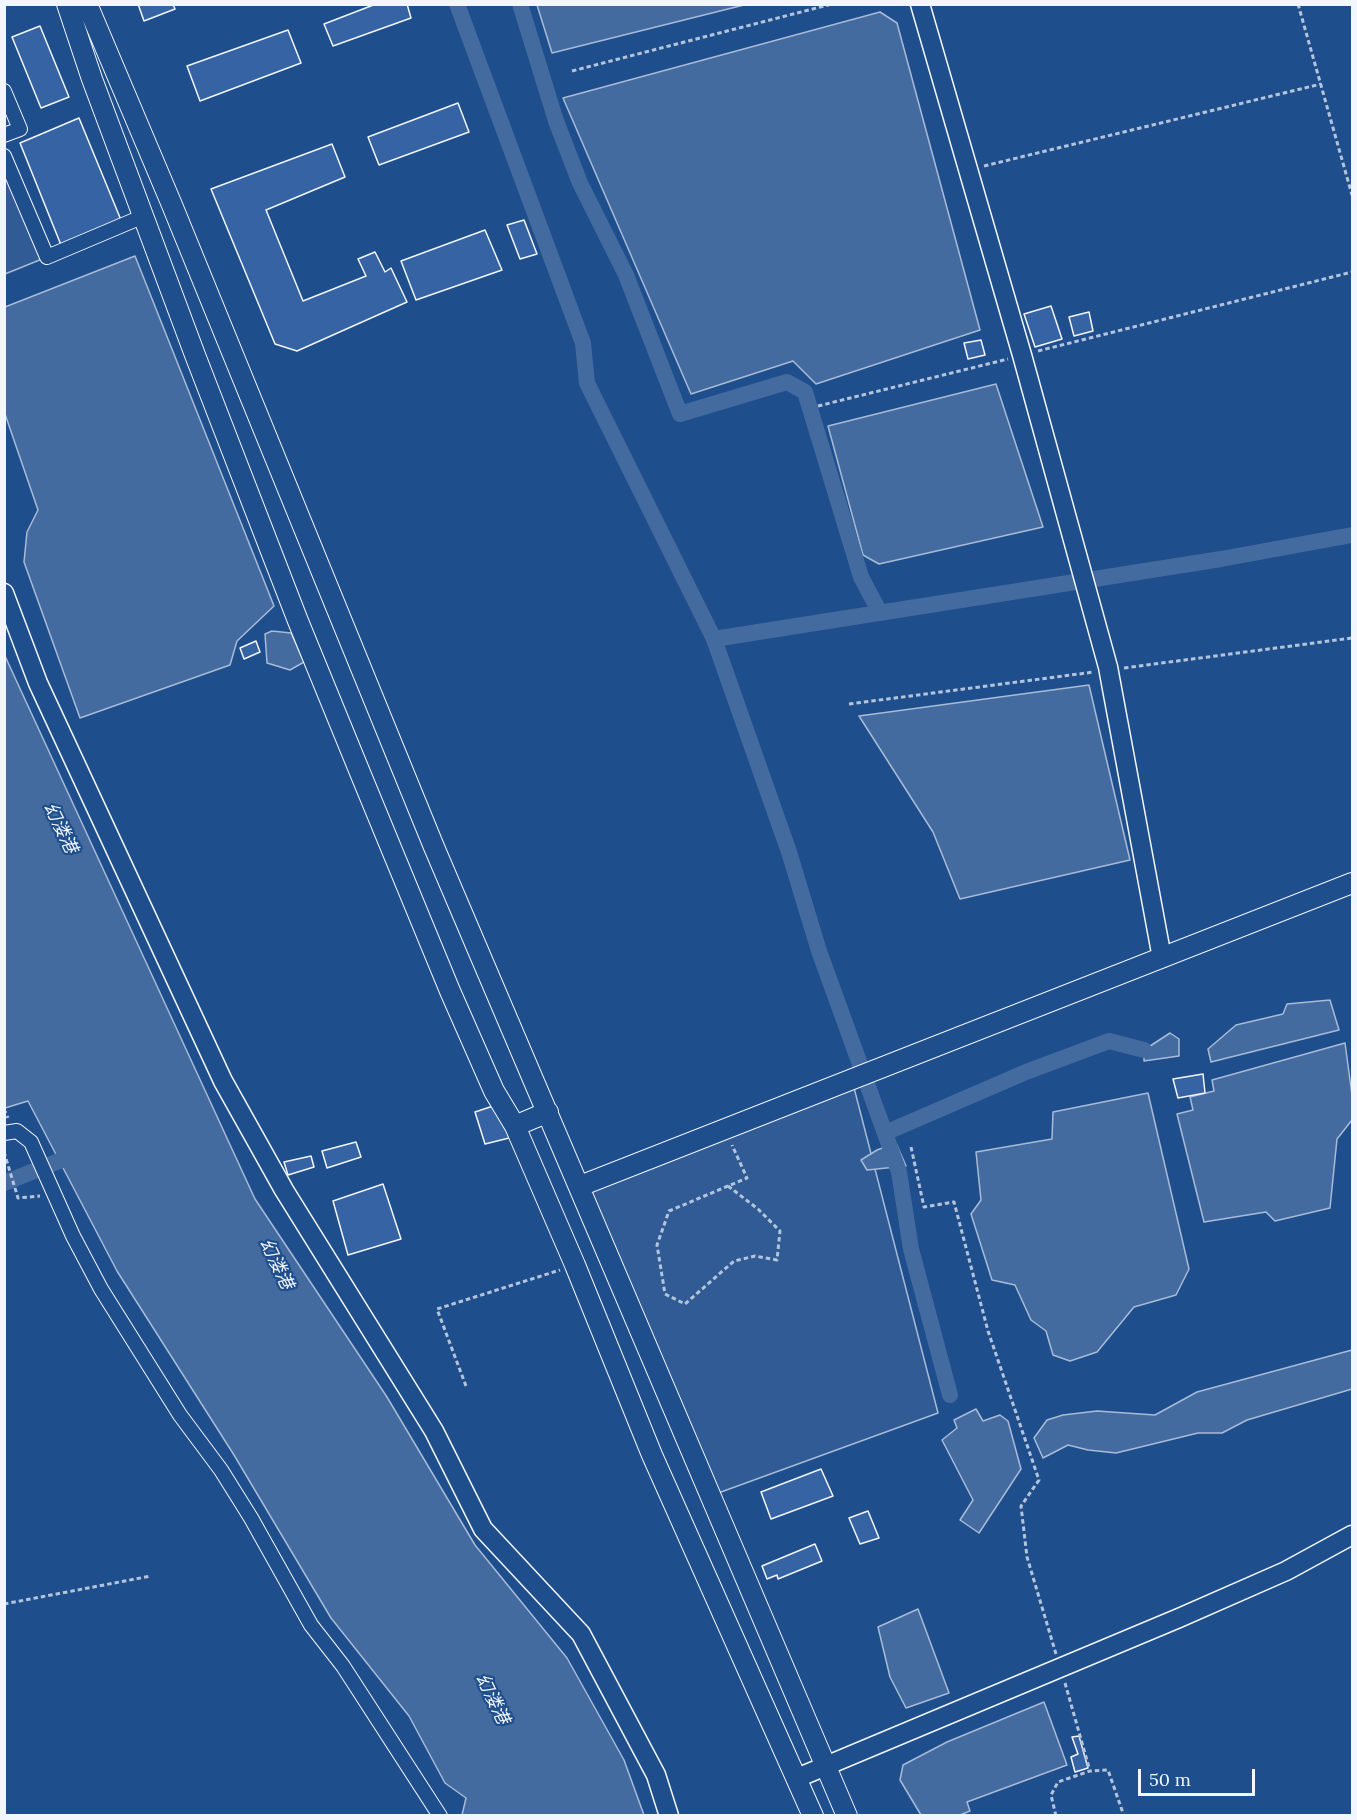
<!DOCTYPE html>
<html>
<head>
<meta charset="utf-8">
<style>
	body { margin:0 }
	#map { position:relative; width:1357px; height:1820px; overflow:hidden; background:#1f4e8c; font-family:Lora,serif }
	canvas { display:block }
	.frame { position:absolute; inset:0; border:6px solid #f2f6ff; pointer-events:none }
	.scale { position:absolute; left:1138px; top:1769px; width:117px; height:27px; box-sizing:border-box; border:3px solid #f2f6ff; border-top:0; padding-left:8px; font-size:18px; line-height:21px; white-space:nowrap; color:#f2f6ff; -webkit-text-stroke:4px #1f4e8c; paint-order:stroke }
</style>
</head>
<body>
<div id="map">
<canvas width="1357" height="1820"></canvas>
<div class="frame"></div>
<div class="scale">50 m</div>
</div>
<script>
const c = document.querySelector('canvas').getContext('2d');
c.lineJoin = 'round';
function paint(path, color) { c.fillStyle = color; c.fill(path, 'evenodd'); }
const poly = rows => new Path2D(rows.map(r => 'M' + r).join(''));
function stroke(path, color, width, dash) { c.strokeStyle = color; c.lineWidth = width; c.lineCap = dash ? 'butt' : 'round'; c.setLineDash(dash || []); c.stroke(path); }
function write(font, color, halo, rows, align = 'center') {
  c.font = font + ' Lora,"Noto Sans SC",serif'; c.lineWidth = 4.5; c.setLineDash([]); c.textBaseline = 'middle'; c.strokeStyle = halo; c.fillStyle = color; for (const [text, x, y, turn = 0] of rows) {
    c.save(); c.translate(x, y); c.rotate((+turn || 0) * Math.PI / 180); c.textAlign = isNaN(turn) ? turn : align; if (halo) c.strokeText(text, 0, 0); c.fillText(text, 0, 0); c.restore();
  }
}
const built = poly([
	[4,156,47,257,5,274,4,274,4,156],
	[852,1080,938,1413,710,1496,580,1186,852,1080]
]);
paint(built, '#305b95');
stroke(built, '#a8bbd7', 1.5);
const water = poly([
	[537,5,537,4,744,5,552,53,537,5],
	[880,12,897,23,980,330,816,384,793,361,691,394,563,98,880,12],
	[135,256,274,606,237,641,230,665,80,718,24,562,27,532,38,510,5,414,5,307,135,256],
	[996,384,1043,527,879,564,863,555,828,426,996,384],
	[272,631,291,633,304,662,290,670,267,663,265,634,272,631],
	[5,656,255,1199,387,1397,475,1545,567,1658,624,1760,644,1815,462,1815,466,1798,445,1783,409,1716,331,1618,234,1455,117,1271,28,1101,5,1108,5,656],
	[1089,685,1130,860,960,899,933,832,859,716,1089,685],
	[1330,1000,1339,1030,1211,1062,1208,1049,1236,1025,1283,1014,1287,1004,1330,1000],
	[1170,1033,1179,1039,1179,1056,1144,1061,1144,1050,1170,1033],
	[1345,1043,1352,1095,1352,1120,1337,1139,1330,1208,1275,1221,1266,1212,1204,1222,1177,1114,1193,1110,1190,1097,1214,1091,1212,1080,1345,1043],
	[1148,1093,1189,1269,1176,1295,1134,1307,1097,1352,1070,1361,1053,1355,1046,1331,1031,1320,1015,1285,992,1280,971,1214,981,1200,976,1152,1052,1139,1053,1112,1148,1093],
	[896,1143,906,1166,867,1170,861,1160,877,1150,896,1143],
	[1352,1350,1352,1389,1247,1420,1222,1433,1198,1433,1116,1453,1088,1450,1068,1445,1043,1458,1034,1438,1047,1420,1063,1415,1097,1411,1155,1415,1197,1392,1352,1350],
	[976,1409,983,1421,1000,1415,1008,1421,1021,1469,979,1533,960,1520,973,1500,942,1440,957,1428,954,1420,976,1409],
	[918,1609,949,1693,906,1708,890,1677,878,1627,918,1609],
	[1044,1702,1067,1765,967,1802,970,1811,960,1815,921,1815,900,1780,903,1765,947,1742,1044,1702]
]);
paint(water, '#446ba0');
stroke(water, '#a8bbd7', 1.5);
stroke(poly([
	[457,4,583,343,587,383,714,639,789,852,819,951,899,1172,911,1249,950,1395],
	[520,4,556,121,580,183,626,275,680,414,787,382,805,392,861,577,879,611],
	[714,639,1221,559,1352,535],
	[885,1133,1026,1072,1109,1041,1144,1050],
	[4,1183,79,1153]
]), '#446ba0', 16);
const building = poly([
	[138,4,173,4,175,9,144,21,138,4],
	[376,4,407,4,411,18,333,46,324,24,376,4],
	[40,26,69,97,41,108,12,37,40,26],
	[288,30,301,63,200,101,187,66,288,30],
	[458,103,469,132,379,165,368,137,458,103],
	[79,118,121,220,61,245,20,143,79,118],
	[332,144,345,177,266,210,303,301,366,276,358,259,375,252,385,272,391,268,407,302,297,351,275,344,211,189,332,144],
	[524,220,537,254,520,259,507,225,524,220],
	[485,230,502,270,416,300,401,261,485,230],
	[1051,306,1062,339,1035,347,1024,314,1051,306],
	[1089,312,1093,331,1074,336,1069,317,1089,312],
	[981,340,985,355,968,359,964,343,981,340],
	[256,641,260,652,244,659,240,648,256,641],
	[1203,1074,1205,1093,1178,1098,1173,1079,1203,1074],
	[499,1104,509,1138,485,1144,475,1112,499,1104],
	[356,1142,361,1157,327,1168,322,1151,356,1142],
	[311,1156,314,1167,288,1175,284,1162,311,1156],
	[383,1184,401,1239,348,1255,333,1201,383,1184],
	[821,1469,833,1496,771,1519,761,1492,821,1469],
	[868,1511,879,1538,860,1544,849,1518,868,1511],
	[815,1544,822,1561,778,1579,777,1575,767,1579,762,1566,815,1544],
	[1079,1736,1088,1768,1075,1772,1071,1757,1078,1754,1072,1737,1079,1736]
]);
paint(building, '#3563a3');
stroke(building, '#f2f6ff', 1.5);
const minor = poly([
	[4,91,20,129,4,135],
	[4,156,47,257,144,216],
	[4,1133,17,1131,31,1142,73,1236,101,1289,180,1415,221,1470,251,1518,311,1625,343,1666,440,1816]
]);
const tertiary = poly([
	[920,4,1022,355,1108,667,1162,958],
	[4,593,38,683,223,1081,284,1190,434,1431,483,1529,581,1634,656,1775,669,1816],
	[797,1778,1179,1618,1286,1571,1352,1535]
]);
const secondary = poly([
	[67,4,92,79,195,355,298,621,361,775,450,991,494,1091,515,1126,575,1265,652,1455,813,1816],
	[87,4,172,205,434,847,847,1816],
	[515,1126,548,1112],
	[580,1186,1352,883]
]);
stroke(minor, '#f2f6ff', 16);
stroke(tertiary, '#f2f6ff', 21);
stroke(secondary, '#f2f6ff', 22);
stroke(poly([
	[1298,4,1352,195],
	[572,71,832,4],
	[984,166,1321,84],
	[1038,351,1352,272],
	[818,406,1008,359],
	[1124,668,1352,638],
	[849,704,1094,672],
	[4,1109,8,1118],
	[911,1147,924,1207,954,1202,988,1331,1039,1480,1021,1506,1027,1557,1056,1654],
	[4,1152,18,1198,40,1196],
	[728,1186,758,1209,780,1231,777,1260,755,1256,734,1261,685,1304,665,1294,657,1245,669,1211,747,1178,732,1145],
	[466,1386,437,1309,560,1270],
	[4,1604,151,1576],
	[1065,1683,1090,1771],
	[1056,1816,1051,1795,1058,1782,1090,1771,1108,1770,1124,1816]
]), '#b3c4dc', 3, [4.5, 3]);
stroke(minor, '#1f4e8c', 14);
stroke(tertiary, '#1f4e8c', 18);
stroke(secondary, '#1f4e8c', 20);
write('italic 18px', '#f2f6ff', '#1f4e8c', [
	["幻溇港",60,828,64],
	["幻溇港",276,1264,64],
	["幻溇港",492,1699,64]
]);
</script>
</body>
</html>
